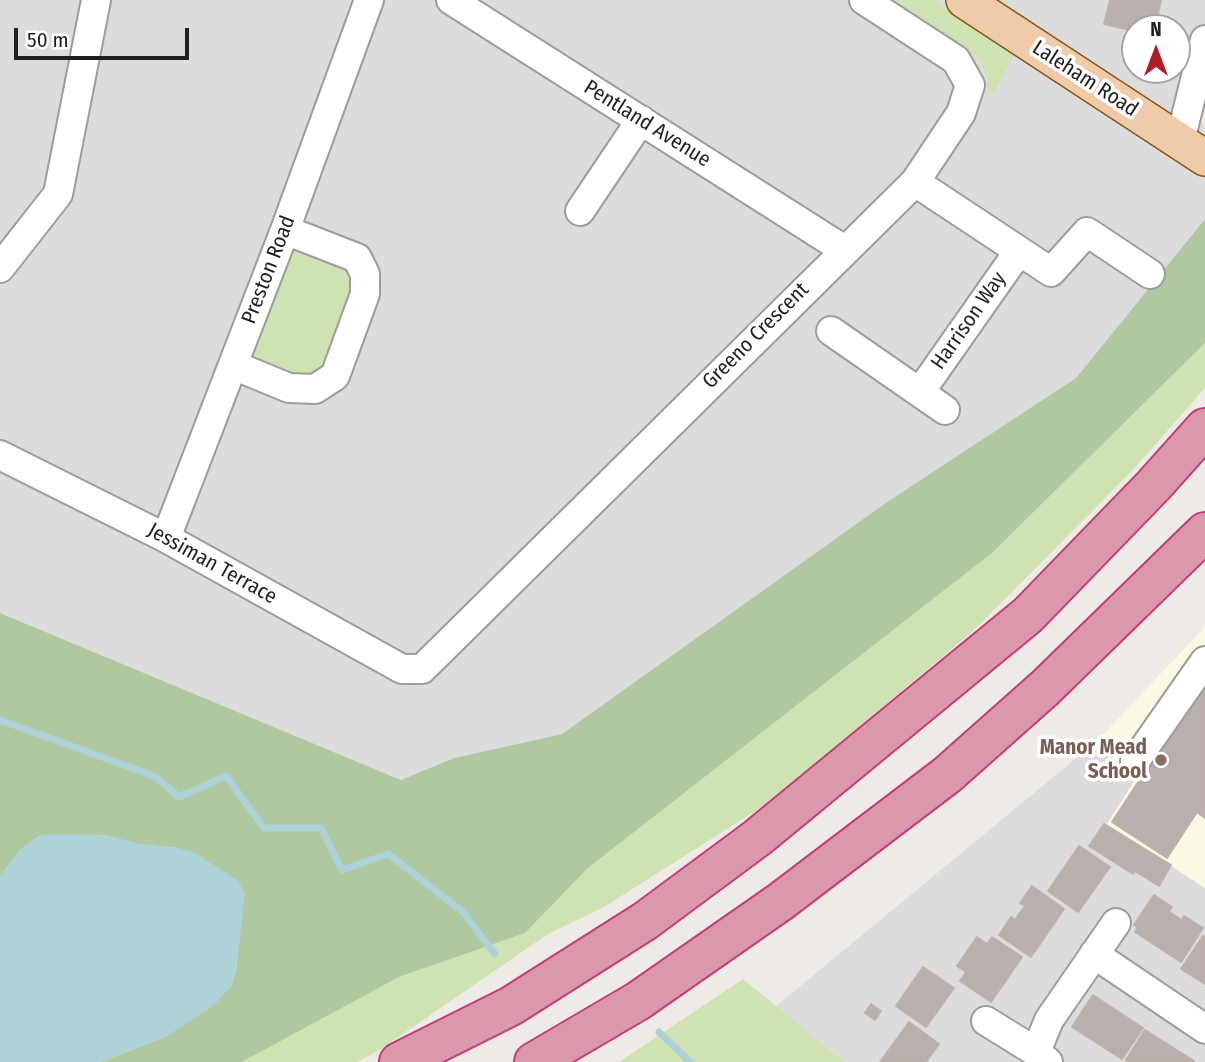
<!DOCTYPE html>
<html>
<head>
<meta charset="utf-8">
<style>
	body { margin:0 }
	#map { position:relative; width:1205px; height:1062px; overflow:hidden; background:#eeebe6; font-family:"Fira Sans Condensed",sans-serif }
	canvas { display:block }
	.north { position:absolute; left:1121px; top:14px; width:70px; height:70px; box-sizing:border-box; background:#fff; border:2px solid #a5a5a5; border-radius:50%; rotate:0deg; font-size:19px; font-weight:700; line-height:28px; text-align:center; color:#1f1f1f }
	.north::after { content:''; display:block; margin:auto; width:24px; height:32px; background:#b41928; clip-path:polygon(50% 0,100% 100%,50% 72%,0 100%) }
	.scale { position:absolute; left:14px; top:28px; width:175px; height:32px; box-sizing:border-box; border:4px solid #1f1f1f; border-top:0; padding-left:9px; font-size:21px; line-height:24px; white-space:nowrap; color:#1f1f1f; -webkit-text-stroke:5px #fff; paint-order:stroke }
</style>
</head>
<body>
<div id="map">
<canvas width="1205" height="1062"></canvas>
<div class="north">N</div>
<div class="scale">50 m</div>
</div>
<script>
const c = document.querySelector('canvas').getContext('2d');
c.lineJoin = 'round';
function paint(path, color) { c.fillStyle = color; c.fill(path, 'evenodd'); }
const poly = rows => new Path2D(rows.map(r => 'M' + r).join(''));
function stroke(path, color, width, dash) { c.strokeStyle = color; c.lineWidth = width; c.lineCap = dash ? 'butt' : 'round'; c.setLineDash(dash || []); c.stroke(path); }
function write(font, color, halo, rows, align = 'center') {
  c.font = font + ' "Fira Sans Condensed",sans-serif'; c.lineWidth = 7; c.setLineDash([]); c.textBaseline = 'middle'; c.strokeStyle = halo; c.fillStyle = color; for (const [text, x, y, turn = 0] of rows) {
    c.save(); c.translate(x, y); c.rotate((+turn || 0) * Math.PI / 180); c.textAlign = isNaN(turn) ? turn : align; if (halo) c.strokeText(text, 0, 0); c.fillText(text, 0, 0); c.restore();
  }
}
paint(poly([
	[0,0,1205,0,1205,84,1198,113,1205,129,1205,219,1076,378,887,502,562,734,454,758,401,780,0,613],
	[1135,28,1177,28,1177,70,1135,70],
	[1097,741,1135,780,1108,824,1205,888,1205,1062,844,1062,775,1007]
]), '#dddcdc');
paint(poly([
	[1205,627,1205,888,1107,824,1135,780,1097,741]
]), '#fbf9e2');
paint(poly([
	[891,0,935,0,1016,52,990,99,987,78,981,63,970,50],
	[310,249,350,270,355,286,325,366,308,374,292,374,257,358,252,344,281,256],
	[1205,343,1205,388,1131,472,972,632,768,803,604,907,548,934,378,1051,356,1062,242,1062,399,977,525,933,588,868,992,553],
	[743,979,844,1062,619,1062]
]), '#cfe2b2');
paint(poly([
	[1205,219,1205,343,992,553,588,868,525,933,399,977,242,1062,100,1062,167,1036,231,987,236,970,244,893,177,848,138,844,104,835,39,836,21,849,0,876,0,613,401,780,454,758,562,734,887,502,1076,378]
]), '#b0c8a0');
paint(poly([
	[52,834,104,835,139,844,178,848,194,852,238,881,245,893,236,971,231,987,213,1006,167,1036,100,1062,0,1062,0,876,21,849,39,836]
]), '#acd1d6');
stroke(poly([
	[0,720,154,776,179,797,226,776,264,828,321,828,342,870,388,854,462,911,495,954],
	[659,1032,690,1062]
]), '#acd1d6', 7);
const building = poly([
	[1110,0,1161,0,1155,28,1135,28,1135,31,1104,24,1110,0],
	[1205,680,1205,818,1197,812,1167,858,1112,822,1205,680],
	[1104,824,1171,865,1159,886,1135,871,1133,874,1089,846,1104,824],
	[1079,846,1110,867,1078,912,1048,891,1079,846],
	[1032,886,1064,909,1031,957,999,935,1011,917,1015,920,1025,906,1020,903,1032,886],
	[1154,895,1172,907,1169,912,1182,920,1184,916,1203,928,1181,962,1135,932,1138,927,1134,925,1154,895],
	[1203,936,1205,937,1205,984,1181,969,1203,936],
	[977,937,987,944,992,937,1022,957,991,1002,960,981,966,972,957,966,977,937],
	[923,967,954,988,926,1027,896,1006,923,967],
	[1093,995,1143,1028,1122,1059,1072,1027,1093,995],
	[871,1004,881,1011,875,1020,865,1013,871,1004],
	[909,1022,939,1044,926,1062,880,1062,909,1022],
	[1145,1030,1194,1061,1128,1062,1126,1060,1145,1030]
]);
paint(building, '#b7b0ac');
stroke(building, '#beb1aa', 2);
const minor = poly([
	[451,0,843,249],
	[1180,141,1205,40],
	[915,182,1051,272,1087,232,1150,274],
	[580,211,641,120],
	[0,268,58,194,96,0],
	[831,331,945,410],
	[233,365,289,388,315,389,335,376,365,294,365,274,357,258,285,230],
	[920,392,1019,251],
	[0,455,166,538,402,669,422,669,915,182,961,113,970,85,956,60,864,0],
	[166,538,285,230,369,0],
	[1135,761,1205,661],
	[1094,954,1205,1029],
	[986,1021,1036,1052],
	[1048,1062,1036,1052,1049,1020,1116,923]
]);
const major = poly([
	[964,0,1205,158]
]);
const highway = poly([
	[399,1062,511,1006,645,921,757,838,1028,615,1154,485,1205,428],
	[534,1062,638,1001,780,902,947,775,1045,688,1205,532]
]);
stroke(minor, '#9c9c9c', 32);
stroke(major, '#875513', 38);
stroke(highway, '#c53b78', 42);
stroke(minor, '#fff', 28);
stroke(major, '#f0cba9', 35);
stroke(highway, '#dc98ab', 38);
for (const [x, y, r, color] of [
	[1161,760,7,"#8d6e63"]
]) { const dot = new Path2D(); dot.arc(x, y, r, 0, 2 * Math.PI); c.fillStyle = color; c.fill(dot); stroke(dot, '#fff', 2.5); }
write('21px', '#1f1f1f', '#fff', [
	["Laleham Road",1085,79,33],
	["Pentland Avenue",647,124,32],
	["Preston Road",269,270,-69],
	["Harrison Way",969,321,-55],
	["Greeno Crescent",756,336,-45],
	["Jessiman Terrace",212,564,29]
]);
write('bold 21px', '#785e54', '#fff', [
	["Manor Mead",1147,748],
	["School",1147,772]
], 'right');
</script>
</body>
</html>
